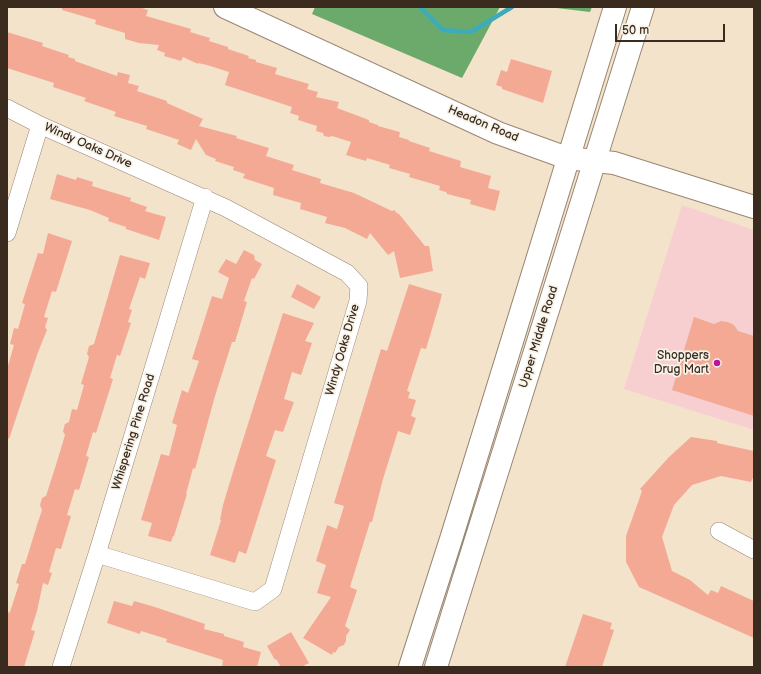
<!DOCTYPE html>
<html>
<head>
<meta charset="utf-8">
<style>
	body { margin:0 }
	#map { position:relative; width:761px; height:674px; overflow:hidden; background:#f4e3cb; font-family:"Balsamiq Sans",sans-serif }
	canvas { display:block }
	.frame { position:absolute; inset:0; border:8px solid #3b2a1e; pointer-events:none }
	.scale { position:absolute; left:615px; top:24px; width:110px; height:18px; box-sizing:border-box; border:2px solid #3b2a1e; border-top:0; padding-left:5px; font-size:12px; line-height:14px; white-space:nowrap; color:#3b2a1e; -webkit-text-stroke:3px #f7f3e8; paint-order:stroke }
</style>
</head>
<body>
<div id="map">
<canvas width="761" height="674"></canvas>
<div class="frame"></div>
<div class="scale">50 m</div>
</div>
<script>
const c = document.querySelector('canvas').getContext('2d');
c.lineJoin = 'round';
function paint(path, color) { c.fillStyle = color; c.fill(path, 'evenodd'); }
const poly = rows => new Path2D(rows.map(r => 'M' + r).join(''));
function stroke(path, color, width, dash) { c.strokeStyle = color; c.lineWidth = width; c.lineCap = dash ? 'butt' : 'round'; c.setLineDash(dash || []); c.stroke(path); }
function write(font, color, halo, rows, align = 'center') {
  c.font = font + ' "Balsamiq Sans",sans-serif'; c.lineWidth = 3.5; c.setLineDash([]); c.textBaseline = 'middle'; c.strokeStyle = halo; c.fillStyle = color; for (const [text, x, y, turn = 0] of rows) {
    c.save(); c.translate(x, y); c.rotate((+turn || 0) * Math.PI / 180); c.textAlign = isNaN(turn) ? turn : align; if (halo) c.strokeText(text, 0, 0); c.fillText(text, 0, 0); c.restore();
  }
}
paint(poly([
	[682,205,754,230,754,430,624,389]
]), '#f7cfd1');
paint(poly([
	[315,7,500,7,462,78,312,14],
	[548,7,592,7,590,12]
]), '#6caa6c');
stroke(poly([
	[420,7,443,30,471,32,512,7]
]), '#3cabba', 4.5);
paint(poly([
	[62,7,139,7,148,10,146,16,191,29,190,32,210,38,209,41,228,47,228,49,249,56,248,58,256,60,256,62,277,68,275,74,309,84,307,89,318,92,316,97,339,102,337,108,369,120,369,122,378,125,378,126,400,132,399,137,409,140,409,141,430,148,429,151,461,161,460,167,491,176,488,188,500,191,495,211,470,204,471,200,447,194,446,192,439,190,440,186,409,177,410,174,389,168,390,165,367,158,366,161,346,155,351,142,332,136,329,137,324,136,323,133,316,131,317,126,298,120,299,116,290,113,292,107,225,85,229,72,207,65,198,63,198,64,183,57,181,61,164,56,165,53,157,50,159,45,139,43,125,39,125,33,95,24,96,20,62,10],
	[7,32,43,43,42,46,69,55,68,57,75,59,75,61,117,76,118,72,130,75,128,83,139,86,137,91,167,101,167,103,203,119,199,126,237,136,236,138,269,148,266,156,294,165,292,170,321,179,320,183,354,193,392,211,394,210,398,214,399,214,425,246,429,246,433,271,400,278,394,251,388,255,370,233,367,239,345,228,325,223,327,217,300,209,301,203,273,195,274,188,243,178,245,174,233,170,234,167,215,161,216,159,206,155,196,139,191,150,177,144,179,140,146,129,147,126,114,116,116,112,84,101,86,98,53,87,54,83,7,68],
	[511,59,552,71,543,103,502,89,502,87,496,85,501,70,507,72],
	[57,174,76,180,77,177,93,182,92,186,131,198,130,201,147,207,145,211,166,217,159,240,126,229,126,227,108,221,109,218,90,210,50,199],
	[48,233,72,241,56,292,52,291,44,317,48,318,45,327,47,330,38,352,9,439,7,438,7,369,14,345,10,344,14,328,18,329,25,304,22,303,38,253,43,254],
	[244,250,254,255,255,260,262,264,254,279,252,278,244,301,247,302,235,342,232,342,215,396,195,469,193,468,186,494,187,494,174,536,173,536,171,542,148,536,152,523,141,520,161,454,169,456,177,425,172,423,182,390,188,393,199,361,192,359,212,296,222,299,229,278,218,272,226,259,236,264],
	[120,255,150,263,145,279,140,277,129,309,132,310,128,322,131,323,120,356,117,355,110,378,113,379,96,433,93,432,86,456,89,457,79,490,75,489,67,515,71,516,61,549,56,548,49,572,52,573,48,585,43,583,37,611,31,630,35,631,24,667,7,667,7,613,10,612,19,584,16,583,22,564,25,564,37,525,42,510,40,505,42,498,46,496,55,468,65,435,63,431,65,424,69,422,72,409,77,410,84,385,81,384,89,357,87,354,89,346,94,344],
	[297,284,321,297,314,309,291,297],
	[409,284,442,294,440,302,426,349,421,348,407,391,410,392,408,398,416,400,411,416,416,418,410,435,398,431,383,479,372,522,370,522,350,587,357,590,345,626,350,630,346,636,346,641,344,645,339,647,335,653,333,652,332,655,303,638,331,597,317,593,326,565,316,561,327,525,337,529,344,506,334,503,381,349,387,351],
	[283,313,314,323,305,341,312,343,301,375,292,372,284,399,294,402,283,432,275,430,266,456,276,460,246,554,239,551,235,563,210,555,221,520,220,520,223,505,236,462],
	[694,317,714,324,721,321,728,322,734,325,738,331,754,336,754,416,672,390],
	[691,437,717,441,717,443,754,451,754,475,751,482,721,476,692,485,674,505,662,537,672,571,690,580,708,595,711,590,718,593,721,586,754,601,754,638,639,587,626,562,626,536,642,491,640,489,669,457],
	[114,601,132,606,134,601,155,607,205,624,204,629,224,634,224,636,244,642,243,647,261,652,257,667,222,667,223,660,166,642,167,639,141,631,140,634,107,623],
	[583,614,612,623,610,629,614,630,602,667,565,667],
	[291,632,309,663,301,667,281,667,276,659,275,660,267,646]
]), '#f4a995');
const minor = poly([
	[7,108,40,125,226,208,347,273,359,286,358,301,273,589,255,602,97,554],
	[7,233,40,125],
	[719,531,754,550],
	[61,667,97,554,205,197]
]);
const tertiary = poly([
	[225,7,498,133,567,158,614,163,754,207]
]);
const secondary = poly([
	[410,667,452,536,615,7],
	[436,667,643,7]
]);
stroke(minor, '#988674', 18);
stroke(tertiary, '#988674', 24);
stroke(secondary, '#988674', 24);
stroke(minor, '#fff', 17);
stroke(tertiary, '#fff', 22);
stroke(secondary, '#fff', 22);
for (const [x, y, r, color] of [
	[717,363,4,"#b5179e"]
]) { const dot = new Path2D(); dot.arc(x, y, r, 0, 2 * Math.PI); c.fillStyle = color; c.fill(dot); stroke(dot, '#f7f3e8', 1.5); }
write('12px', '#3b2a1e', '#f7f3e8', [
	["Headon Road",483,124,23],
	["Windy Oaks Drive",88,146,24],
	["Upper Middle Road",539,337,-73],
	["Windy Oaks Drive",343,350,-74],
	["Whispering Pine Road",134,432,-73]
]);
write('12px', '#3b2a1e', '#f7f3e8', [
	["Shoppers",709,356],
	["Drug Mart",709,370]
], 'right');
</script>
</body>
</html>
